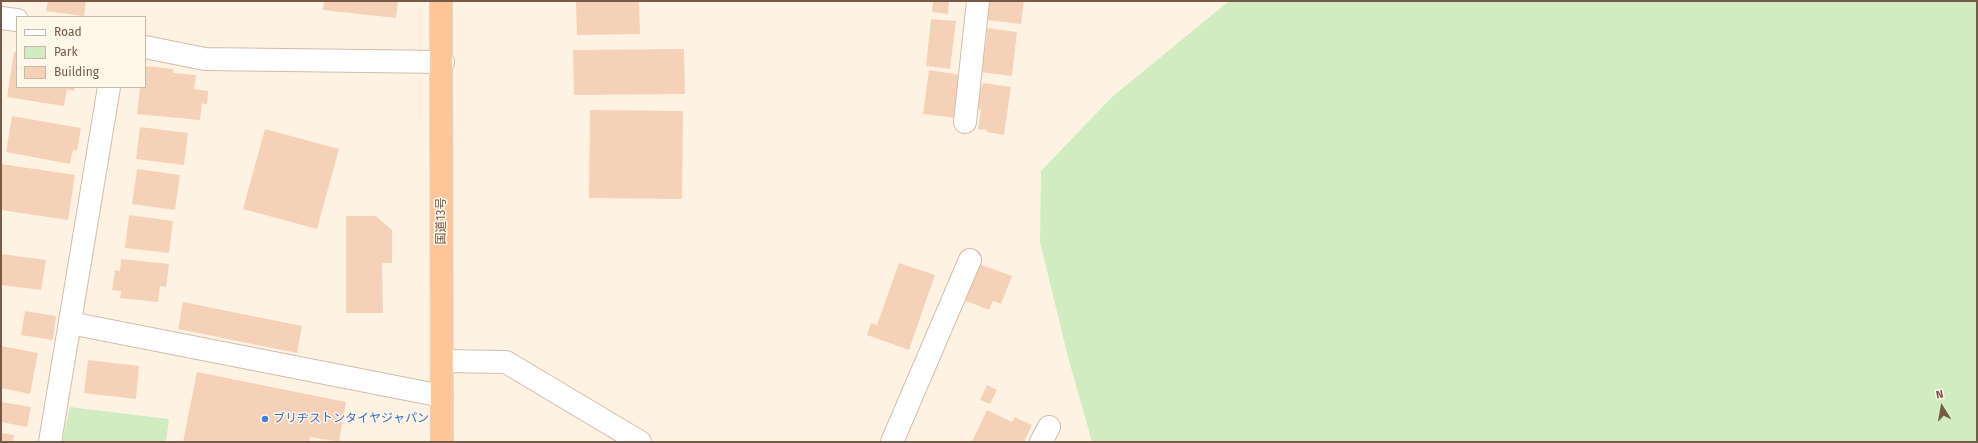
<!DOCTYPE html>
<html>
<head>
<meta charset="utf-8">
<style>
	body { margin:0 }
	#map { position:relative; width:1978px; height:443px; overflow:hidden; background:#fef3e2; font-family:"Fira Sans",sans-serif }
	canvas { display:block }
	.frame { position:absolute; inset:0; border:2px solid #775947; pointer-events:none }
	.legend { position:absolute; left:16px; top:16px; width:130px; height:72px; box-sizing:border-box; background:#fff7ea; border:1px solid #c9b8a9; margin:0; padding:5px 7px; list-style:none; font-size:12px; color:#775947 }
	.legend li { display:flex; align-items:center; gap:8px; height:20px }
	.legend b { width:20px; border:1px solid #c9b8a9 }
	.north { position:absolute; left:1922px; top:387px; width:40px; height:40px; -webkit-text-stroke:3px #fff7ea; paint-order:stroke; rotate:349deg; font-size:11px; font-weight:700; line-height:16px; text-align:center; color:#775947 }
	.north::after { content:''; display:block; margin:auto; width:14px; height:18px; background:#775947; clip-path:polygon(50% 0,100% 100%,50% 72%,0 100%) }
</style>
</head>
<body>
<div id="map">
<canvas width="1978" height="443"></canvas>
<div class="frame"></div>
<ul class="legend">
<li><b style="height:5px;background:#fff"></b>Road</li>
<li><b style="height:11px;background:#d1ecc0"></b>Park</li>
<li><b style="height:11px;background:#f5d1b8"></b>Building</li>
</ul>
<div class="north">N</div>
</div>
<script>
const c = document.querySelector('canvas').getContext('2d');
c.lineJoin = 'round';
function paint(path, color) { c.fillStyle = color; c.fill(path, 'evenodd'); }
const poly = rows => new Path2D(rows.map(r => 'M' + r).join(''));
function stroke(path, color, width, dash) { c.strokeStyle = color; c.lineWidth = width; c.lineCap = dash ? 'butt' : 'round'; c.setLineDash(dash || []); c.stroke(path); }
function write(font, color, halo, rows, align = 'center') {
  c.font = font + ' "Fira Sans","Noto Sans JP",sans-serif'; c.lineWidth = 3; c.setLineDash([]); c.textBaseline = 'middle'; c.strokeStyle = halo; c.fillStyle = color; for (const [text, x, y, turn = 0] of rows) {
    c.save(); c.translate(x, y); c.rotate((+turn || 0) * Math.PI / 180); c.textAlign = isNaN(turn) ? turn : align; if (halo) c.strokeText(text, 0, 0); c.fillText(text, 0, 0); c.restore();
  }
}
paint(poly([
	[1229,1,1977,1,1977,442,1092,442,1068,357,1040,242,1041,171,1112,97],
	[70,407,169,419,166,442,62,442]
]), '#d1ecc0');
paint(poly([
	[48,1,86,1,84,16,46,11],
	[324,1,398,1,396,18,323,10],
	[576,1,639,1,640,34,577,35],
	[933,1,949,1,948,14,932,12],
	[988,1,1024,1,1021,24,986,20],
	[931,19,956,21,950,69,926,66],
	[987,28,1017,32,1012,76,979,72,982,46,986,47],
	[684,49,685,94,574,95,573,50],
	[14,52,17,52,17,87,75,87,74,91,67,89,64,106,7,97],
	[145,66,174,69,173,73,196,75,194,89,208,91,207,105,202,103,200,120,137,114,140,87,145,87],
	[929,70,961,75,955,118,923,114],
	[983,83,1011,87,1004,135,987,132,987,130,978,129,981,110,976,109,978,86,982,87],
	[590,110,683,111,682,199,589,198],
	[12,116,81,128,77,151,73,150,70,164,6,152],
	[140,127,188,133,184,165,136,159],
	[265,129,339,149,317,229,243,209],
	[1,164,75,175,68,220,1,210],
	[137,169,180,175,175,210,132,204],
	[129,215,173,221,169,253,125,248],
	[346,216,376,216,392,230,392,263,382,263,383,313,346,313],
	[1,254,46,260,41,290,1,285],
	[121,259,169,264,166,287,160,286,158,302,120,298,121,291,112,290,115,270,120,271],
	[899,263,935,275,909,350,867,335,871,323,877,325],
	[979,264,1012,276,1001,304,993,301,989,310,964,300],
	[183,302,302,326,297,353,178,329],
	[25,311,56,316,53,340,21,335],
	[1,346,38,353,30,394,1,388],
	[88,360,139,366,136,399,84,393],
	[197,372,346,402,339,442,310,437,309,442,183,442],
	[987,385,997,390,990,404,980,400],
	[1,402,31,407,27,427,1,422],
	[987,410,1012,422,1015,417,1032,425,1024,442,972,442],
	[1,433,14,435,13,442,1,442]
]), '#f5d1b8');
const minor = poly([
	[1,18,17,20],
	[145,47,205,59,443,62],
	[965,122,978,1],
	[70,323,442,396],
	[442,361,506,362,640,442],
	[50,442,109,87],
	[892,442,970,260],
	[1041,442,1049,427]
]);
const trunk = poly([
	[441,1,442,442]
]);
stroke(minor, '#d1bdab', 24);
stroke(trunk, '#dcd4cf', 24);
stroke(minor, '#fff', 22);
stroke(trunk, '#fec696', 22);
for (const [x, y, r, color] of [
	[265,419,4,"#3f7fe0"]
]) { const dot = new Path2D(); dot.arc(x, y, r, 0, 2 * Math.PI); c.fillStyle = color; c.fill(dot); stroke(dot, '#fff7ea', 1.5); }
write('12px', '#775947', '#fff7ea', [
	["国道13号",442,221,-90]
]);
write('12px', '#366cbe', '#fff7ea', [
	["ブリヂストンタイヤジャパン",273,419]
], 'left');
</script>
</body>
</html>
